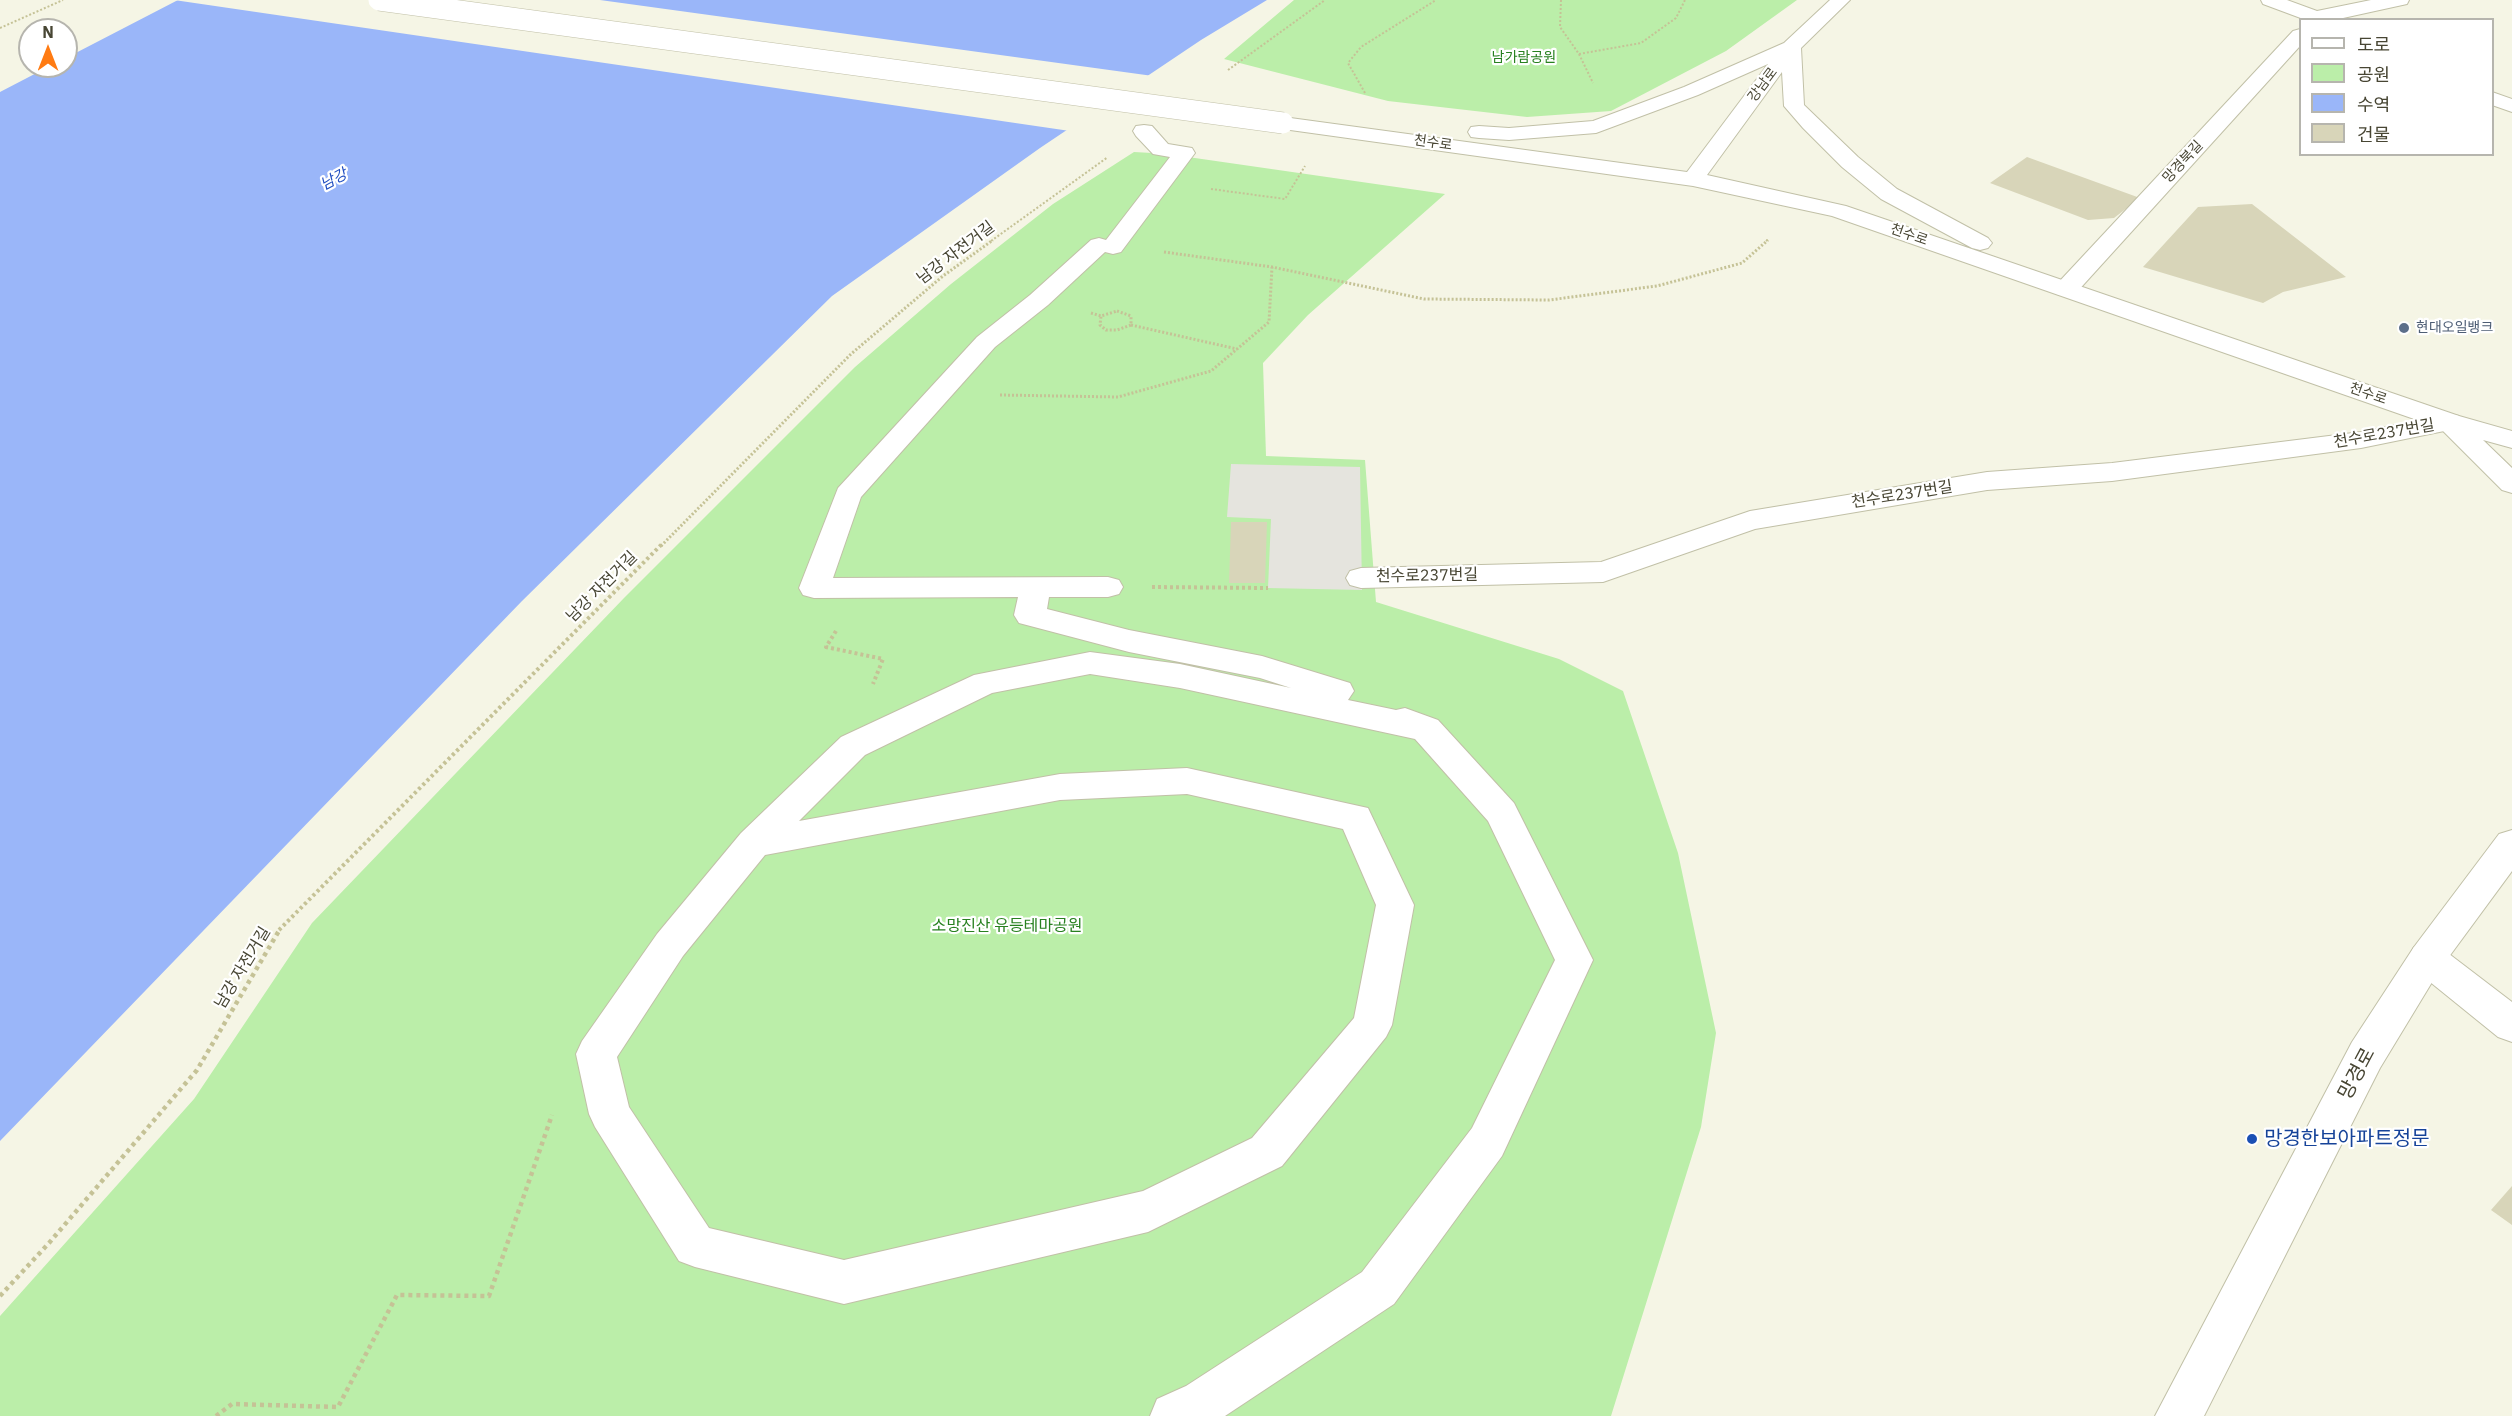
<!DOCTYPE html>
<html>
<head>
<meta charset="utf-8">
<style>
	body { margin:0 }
	#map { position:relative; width:2512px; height:1416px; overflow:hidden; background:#f5f5e5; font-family:"IBM Plex Sans","Noto Sans KR",sans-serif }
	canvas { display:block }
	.legend { position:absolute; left:2299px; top:18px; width:195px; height:138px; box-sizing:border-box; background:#fff; border:2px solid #b6b5ae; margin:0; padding:8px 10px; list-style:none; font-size:18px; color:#484634 }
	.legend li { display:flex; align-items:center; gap:12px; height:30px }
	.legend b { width:30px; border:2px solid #b6b5ae }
	.north { position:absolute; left:18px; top:18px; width:60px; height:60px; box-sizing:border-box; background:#fff; border:2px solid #b6b5ae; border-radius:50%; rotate:0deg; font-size:16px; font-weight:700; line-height:24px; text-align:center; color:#484634 }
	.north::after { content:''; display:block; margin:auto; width:21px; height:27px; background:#ff7b12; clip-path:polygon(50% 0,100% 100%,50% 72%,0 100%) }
</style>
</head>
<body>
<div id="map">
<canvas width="2512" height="1416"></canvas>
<ul class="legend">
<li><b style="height:8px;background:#fff"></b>도로</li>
<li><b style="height:16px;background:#bbeea9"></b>공원</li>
<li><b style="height:16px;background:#9ab6f9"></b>수역</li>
<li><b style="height:16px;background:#d8d5b9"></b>건물</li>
</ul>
<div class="north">N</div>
</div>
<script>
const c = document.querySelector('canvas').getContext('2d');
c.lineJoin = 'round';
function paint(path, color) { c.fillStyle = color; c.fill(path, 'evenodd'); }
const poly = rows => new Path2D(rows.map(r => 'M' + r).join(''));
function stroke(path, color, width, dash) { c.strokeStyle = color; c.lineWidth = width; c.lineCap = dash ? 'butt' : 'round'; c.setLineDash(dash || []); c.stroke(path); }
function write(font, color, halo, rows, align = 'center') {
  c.font = font + ' "IBM Plex Sans","Noto Sans KR",sans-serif'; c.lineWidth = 4.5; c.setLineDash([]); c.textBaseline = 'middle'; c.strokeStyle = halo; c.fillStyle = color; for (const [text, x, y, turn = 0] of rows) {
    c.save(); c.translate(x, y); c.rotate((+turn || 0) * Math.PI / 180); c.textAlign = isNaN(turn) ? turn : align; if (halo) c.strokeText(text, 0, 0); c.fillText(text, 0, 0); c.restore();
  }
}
paint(poly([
	[1294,0,1797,0,1726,51,1611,111,1527,117,1388,101,1224,59],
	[1134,152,1170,154,1168,160,1181,156,1445,194,1308,315,1263,363,1266,456,1365,460,1376,602,1559,659,1623,691,1678,853,1716,1033,1701,1127,1611,1416,0,1416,0,1316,194,1099,312,923,624,598,855,367,951,284,1053,204]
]), '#bbeea9');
paint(poly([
	[1231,464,1360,467,1362,590,1268,588,1271,519,1227,517]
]), '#e5e4de');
paint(poly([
	[178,0,1267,0,1201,40,1040,148,832,296,522,601,0,1141,0,92,50,66,66,66,66,58]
]), '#9ab6f9');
paint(poly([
	[174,0,600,0,1153,76,1070,131]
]), '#f5f5e5');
paint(poly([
	[2027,157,2140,198,2114,218,2088,220,1990,183],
	[2252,204,2346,277,2283,292,2263,303,2143,267,2198,207],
	[1231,522,1267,522,1265,583,1229,583],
	[2512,1186,2512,1225,2491,1210]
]), '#d8d5b9');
const pedestrian = poly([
	[1144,125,1152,126,1168,144,1192,148,1195,153,1121,252,1113,254,1105,252,1048,305,995,347,861,497,833,578,1108,577,1119,580,1123,587,1119,594,1108,597,1049,597,1047,609,1129,630,1262,656,1350,683,1354,691,1348,700,1396,710,1405,708,1438,720,1514,803,1593,960,1502,1156,1394,1304,1225,1416,1150,1416,1157,1399,1186,1386,1362,1272,1472,1128,1555,960,1488,821,1415,739,1180,688,1090,674,992,693,865,755,799,821,1060,774,1187,768,1368,808,1414,905,1392,1025,1386,1037,1282,1166,1148,1232,844,1304,695,1267,679,1261,595,1127,589,1114,576,1054,582,1041,657,934,741,833,841,737,974,675,1090,652,1180,664,1291,688,1260,678,1129,652,1019,623,1014,615,1018,597,814,598,803,595,799,588,838,488,977,337,1030,295,1091,240,1099,238,1106,240,1170,157,1153,154,1136,136,1133,131,1136,126,1144,125],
	[1187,794,1343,829,1376,905,1354,1018,1252,1138,1143,1191,844,1260,709,1228,629,1107,617,1057,683,956,765,855,1060,800,1187,794]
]);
const minor = poly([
	[2261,0,2287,0,2317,11,2371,0,2409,0,2407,4,2334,20,2306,20,2263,4,2261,0],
	[2300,29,2300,46,2075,294,2066,296,2057,294,2054,289,2057,284,2293,31,2300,29],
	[2492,92,2512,99,2512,112,2492,105,2492,92],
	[2449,414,2459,416,2463,422,2459,428,2361,448,2112,481,1987,490,1755,529,1603,582,1361,588,1350,585,1346,578,1350,571,1361,568,1601,562,1750,511,1987,472,2112,463,2361,432,2449,414],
	[2427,942,2440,947,2512,1002,2512,1042,2498,1037,2414,969,2408,958,2414,947,2427,942]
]);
const tertiary = poly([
	[1830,0,1850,0,1801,48,1804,105,1858,157,1897,189,1988,238,1992,243,1988,248,1980,250,1972,248,1881,199,1842,167,1803,128,1784,106,1782,72,1707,175,1846,206,2459,416,2512,431,2512,448,2483,440,2512,468,2512,493,2502,490,2440,428,1832,216,1693,186,1283,129,1276,127,1272,123,1276,119,1283,117,1687,172,1768,64,1698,95,1596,133,1509,140,1479,138,1471,137,1468,132,1471,127,1479,126,1509,128,1593,121,1684,87,1784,43,1830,0],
	[2512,830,2512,871,2440,969,2380,1068,2204,1416,2155,1416,2352,1042,2414,947,2499,834,2512,830]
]);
stroke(pedestrian, '#c1c0a7', 2);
stroke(minor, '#c1c0a7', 2);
stroke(tertiary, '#c1c0a7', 2);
stroke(poly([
	[1561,0,1560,27,1579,54,1593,83],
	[0,28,63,0],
	[1579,54,1641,43,1676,18,1685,0],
	[1228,70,1325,0],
	[1365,93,1348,63,1361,47,1436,0],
	[1211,189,1285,199,1305,166],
	[991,241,1108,157],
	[1766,241,1769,239]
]), '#c5c296', 2, [2, 2]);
stroke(poly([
	[1164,252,1272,267,1424,299,1549,300,1657,286,1742,263,1768,240],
	[1117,311,1131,316,1131,325,1117,330,1106,330,1100,325,1101,316,1117,311],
	[1091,313,1101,316],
	[1131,325,1237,349],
	[1000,395,1118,397,1211,371,1269,322,1272,267],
	[661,546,851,354,943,276,993,240]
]), '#c5c296', 3, [2, 2]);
stroke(poly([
	[1152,587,1268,588],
	[836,631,826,647,883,659,873,684],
	[279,930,662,544]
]), '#c5c296', 4, [3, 3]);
stroke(poly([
	[0,1296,49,1243,197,1070,280,929],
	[216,1416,232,1404,338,1407,397,1295,489,1296,552,1115]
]), '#c5c296', 4.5, [4, 4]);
paint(pedestrian, '#fff');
paint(minor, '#fff');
paint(tertiary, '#fff');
const tertiaryBridge = poly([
	[379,0,1283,123]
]);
stroke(tertiaryBridge, '#c1c0a7', 22, []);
stroke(tertiaryBridge, '#fff', 21);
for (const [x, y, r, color] of [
	[2404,328,6,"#5c6f8a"],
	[2252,1139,6,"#1a4fb4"]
]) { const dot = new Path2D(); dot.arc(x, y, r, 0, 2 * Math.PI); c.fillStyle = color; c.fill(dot); stroke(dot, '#fff', 2); }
write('14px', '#288120', '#fff', [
	["남가람공원",1524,58]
]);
write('14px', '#484634', '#fff', [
	["강남로",1763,85,-53],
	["천수로",1433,143,8],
	["망경북길",2183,162,-47],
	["천수로",1909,235,19],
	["천수로",2368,394,19]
]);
write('14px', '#4e5e75', '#fff', [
	["현대오일뱅크",2416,328]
], 'left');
write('italic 15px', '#204ec1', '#fff', [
	["남강",334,180,-28]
]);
write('16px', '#484634', '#fff', [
	["남강 자전거길",956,253,-37],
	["천수로237번길",2384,434,-10],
	["천수로237번길",1902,495,-9],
	["천수로237번길",1427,576,-1],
	["남강 자전거길",602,587,-45],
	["남강 자전거길",243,968,-59]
]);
write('16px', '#288120', '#fff', [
	["소망진산 유등테마공원",1007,926]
]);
write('20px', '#484634', '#fff', [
	["망경로",2357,1074,-62]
]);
write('20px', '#164399', '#fff', [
	["망경한보아파트정문",2264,1139]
], 'left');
</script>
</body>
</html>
